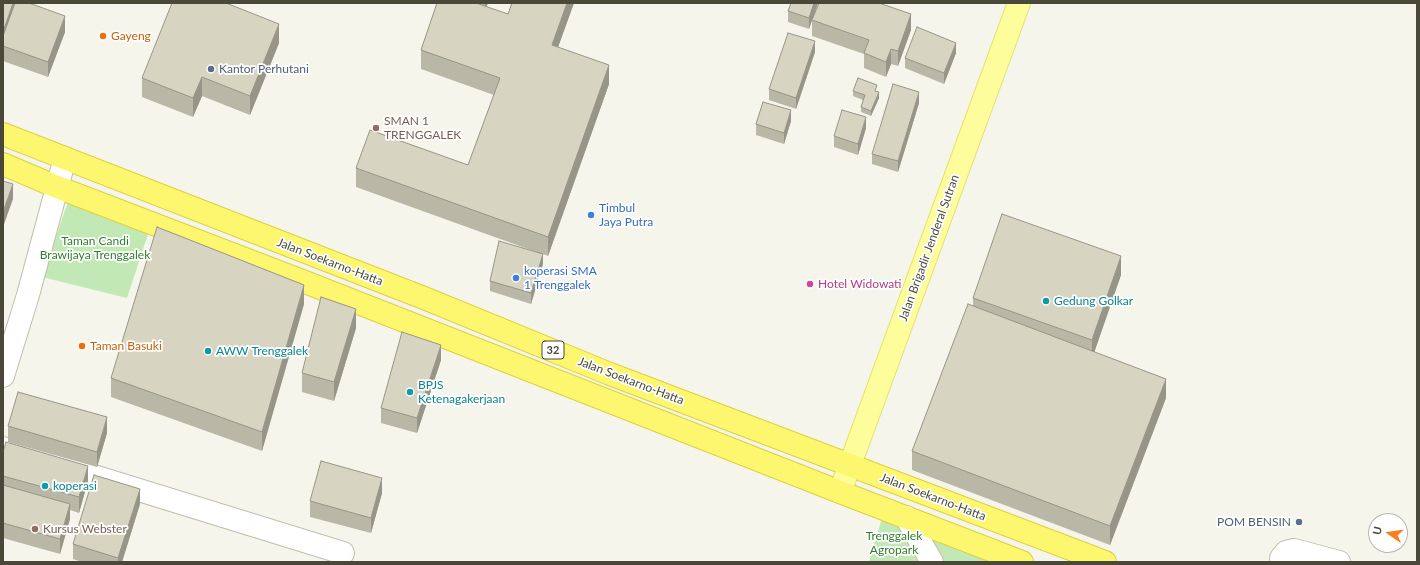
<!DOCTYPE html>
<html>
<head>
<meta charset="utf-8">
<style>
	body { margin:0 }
	#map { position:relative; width:1420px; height:565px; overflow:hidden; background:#f5f5eb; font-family:Lato,sans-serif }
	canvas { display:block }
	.frame { position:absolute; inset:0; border:4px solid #4a4839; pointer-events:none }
	.north { position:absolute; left:1368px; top:513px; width:40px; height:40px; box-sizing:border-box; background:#fff; border:1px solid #b7b6b0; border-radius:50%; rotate:283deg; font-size:11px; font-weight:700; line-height:16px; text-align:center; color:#4a4839 }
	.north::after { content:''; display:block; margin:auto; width:14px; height:18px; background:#f87e1f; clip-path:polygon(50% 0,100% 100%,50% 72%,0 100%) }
</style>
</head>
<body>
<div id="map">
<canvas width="1420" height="565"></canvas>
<div class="frame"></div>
<div class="north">U</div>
</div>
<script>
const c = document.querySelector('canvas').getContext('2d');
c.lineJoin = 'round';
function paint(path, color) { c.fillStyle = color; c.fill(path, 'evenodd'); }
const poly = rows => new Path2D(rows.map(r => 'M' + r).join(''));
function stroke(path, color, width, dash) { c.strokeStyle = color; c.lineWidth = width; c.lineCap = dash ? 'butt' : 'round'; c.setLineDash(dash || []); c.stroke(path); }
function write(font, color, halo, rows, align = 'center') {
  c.font = font + ' Lato,sans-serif'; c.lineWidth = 3.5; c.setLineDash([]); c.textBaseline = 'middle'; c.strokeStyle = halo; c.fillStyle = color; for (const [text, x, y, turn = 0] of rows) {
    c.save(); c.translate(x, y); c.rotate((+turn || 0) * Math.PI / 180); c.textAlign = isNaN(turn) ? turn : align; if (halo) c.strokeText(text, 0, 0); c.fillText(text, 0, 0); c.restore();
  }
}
paint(poly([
	[70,196,151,225,127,298,42,277],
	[882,518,997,562,869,562]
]), '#c2e9b5');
const minor = poly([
	[3,376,28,295,65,158],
	[3,448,343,553],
	[906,517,932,562],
	[1281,558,1286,552,1294,550,1339,562]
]);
const major = poly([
	[840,492,1019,3]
]);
const highway = poly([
	[3,134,424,298,610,374,1105,562],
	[3,164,57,187,305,282,840,492,1022,562]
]);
stroke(minor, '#c1c0ae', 24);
stroke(major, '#e4e26b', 24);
stroke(highway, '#ddd03e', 24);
stroke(minor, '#fff', 22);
stroke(major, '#fdfd9c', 22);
stroke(highway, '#fdf66f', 22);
paint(poly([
	[3,3,65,32,48,77,3,61],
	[437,3,488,3,486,7,508,14,512,3,574,3,558,47,609,84,548,256,543,254,543,264,531,304,490,291,490,281,539,253,356,187,356,168,468,165,494,95,421,69,421,50],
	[791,3,818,3,809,29,788,22,788,11],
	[812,20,911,30,898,66,891,64,886,77,864,68,864,54,812,36],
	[279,43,250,115,202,96,193,117,142,97,142,78],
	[815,52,796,109,769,100,769,89],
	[956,53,944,84,905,68,905,58],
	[853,91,877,91,879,98,871,116,861,112,861,107,863,100,853,96],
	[919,103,898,172,872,164,872,154],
	[791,121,784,144,756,135,756,124],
	[866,128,858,155,834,147,834,136],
	[1121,275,1094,352,1166,398,1110,545,912,470,912,451,973,306,973,298],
	[304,304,262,451,111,397,111,378],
	[356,328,334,401,302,392,302,373],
	[441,360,417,433,381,423,381,408],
	[8,426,107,433,97,467,8,442],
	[3,452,88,481,79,513,70,510,70,519,60,554,3,538],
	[382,493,371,533,310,517,310,501],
	[140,504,122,562,82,562,73,559,73,544]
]), '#b9b7a6');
paint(poly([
	[13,3,20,3,3,46,3,32],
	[485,3,488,3,485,11],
	[567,3,574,3,552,64,552,45],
	[814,3,818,3,809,29,809,18],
	[911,14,911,30,898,66,898,51],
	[65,16,65,32,48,77,48,62],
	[279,24,279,43,250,115,250,96],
	[815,41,815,52,796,109,796,98],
	[956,43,956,53,944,84,944,73],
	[891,49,891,64,886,77,886,62],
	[609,65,609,84,548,256,548,237],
	[202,77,202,96,193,117,193,98],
	[879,92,879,98,871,116,871,111],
	[919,92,919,103,898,172,898,161],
	[791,110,791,121,784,144,784,133],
	[866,117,866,128,858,155,858,144],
	[13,184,13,199,3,227,3,212],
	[543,254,543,264,531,304,531,293],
	[1121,256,1121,275,1092,359,1092,340],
	[304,285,304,304,262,451,262,432],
	[356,309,356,328,334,401,334,382],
	[441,345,441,360,417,433,417,418],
	[1166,379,1166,398,1110,545,1110,526],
	[107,417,107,433,97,467,97,452],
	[88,466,88,481,79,513,79,497],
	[382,478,382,493,371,533,371,518],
	[140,489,140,504,122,562,118,562,118,558],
	[70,504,70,519,60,554,60,539]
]), '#969587');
const building = poly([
	[3,3,13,3,3,32,3,3],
	[15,3,29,3,65,16,48,62,3,46,3,36,15,3],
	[172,3,226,3,279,24,250,96,202,77,193,98,142,78,172,3],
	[437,3,476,3,508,14,512,3,567,3,552,45,609,65,548,237,356,168,370,130,468,165,500,78,421,50,437,3],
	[791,3,814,3,809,18,788,11,791,3],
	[819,3,879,3,911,14,898,51,891,49,886,62,864,53,869,40,812,20,819,3],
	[917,27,956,43,944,73,905,58,917,27],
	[788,33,815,41,796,98,769,89,788,33],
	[858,78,877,85,875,91,879,92,871,111,861,107,865,95,853,91,858,78],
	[893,84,919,92,898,161,872,154,893,84],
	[763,102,791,110,784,133,756,124,763,102],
	[842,110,866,117,858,144,834,136,842,110],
	[3,181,13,184,3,212,3,181],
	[1002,214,1121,256,1092,340,973,298,1002,214],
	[157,227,304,285,262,432,111,378,157,227],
	[499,241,543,254,531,293,490,281,499,241],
	[321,297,356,309,334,382,302,373,321,297],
	[968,304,1166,379,1110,526,912,451,968,304],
	[402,332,441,345,417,418,381,408,402,332],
	[18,392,107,417,97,452,8,426,18,392],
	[6,442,88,466,79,497,3,476,3,452,6,442],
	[321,461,382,478,371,518,310,501,321,461],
	[94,475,140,489,118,558,73,544,94,475],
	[3,485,70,504,60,539,3,523,3,485]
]);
paint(building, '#d7d5c1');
stroke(building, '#969587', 1);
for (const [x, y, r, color] of [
	[103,36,4,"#e8710a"],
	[211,69,4,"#5c6f8a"],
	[376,128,4,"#8d6e63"],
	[591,215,4,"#3f7fe0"],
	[516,278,4,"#3f7fe0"],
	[810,284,4,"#d1479c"],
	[1046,301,4,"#0f9aa8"],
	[82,346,4,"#e8710a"],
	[208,351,4,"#0f9aa8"],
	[410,392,4,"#0f9aa8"],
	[45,486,4,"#0f9aa8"],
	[1299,522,4,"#5c6f8a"],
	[35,529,4,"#8d6e63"]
]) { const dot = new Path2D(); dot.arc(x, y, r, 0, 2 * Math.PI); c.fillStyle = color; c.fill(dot); stroke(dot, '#fff', 1.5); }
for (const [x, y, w] of [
	[553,350,22]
]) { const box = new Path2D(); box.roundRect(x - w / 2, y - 9, w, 18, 3); c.fillStyle = '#fff'; c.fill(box); stroke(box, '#4a4839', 1); }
write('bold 11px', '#4a4839', null, [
	["32",553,350]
]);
write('12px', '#c56008', '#fff', [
	["Gayeng",111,36],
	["Taman Basuki",90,346]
], 'left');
write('12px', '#4e5e75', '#fff', [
	["Kantor Perhutani",219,69],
	["POM BENSIN",1291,522,"right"]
], 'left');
write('12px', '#785e54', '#fff', [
	["SMAN 1",384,121],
	["TRENGGALEK",384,135],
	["Kursus Webster",43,529]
], 'left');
write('12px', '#366cbe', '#fff', [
	["Timbul",599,208],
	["Jaya Putra",599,222],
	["koperasi SMA",524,271],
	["1 Trenggalek",524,285]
], 'left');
write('12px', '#327d2b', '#fff', [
	["Taman Candi",95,241],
	["Brawijaya Trenggalek",95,255],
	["Trenggalek",894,536],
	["Agropark",894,550]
]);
write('12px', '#4a4839', '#fff', [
	["Jalan Brigadir Jenderal Sutran",929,248,-70],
	["Jalan Soekarno-Hatta",330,262,21],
	["Jalan Soekarno-Hatta",631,381,21],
	["Jalan Soekarno-Hatta",933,497,21]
]);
write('12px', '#b23c85', '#fff', [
	["Hotel Widowati",818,284]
], 'left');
write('12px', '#0d838f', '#fff', [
	["Gedung Golkar",1054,301],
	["AWW Trenggalek",216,351],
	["BPJS",418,385],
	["Ketenagakerjaan",418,399],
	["koperasi",53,486]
], 'left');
</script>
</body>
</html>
